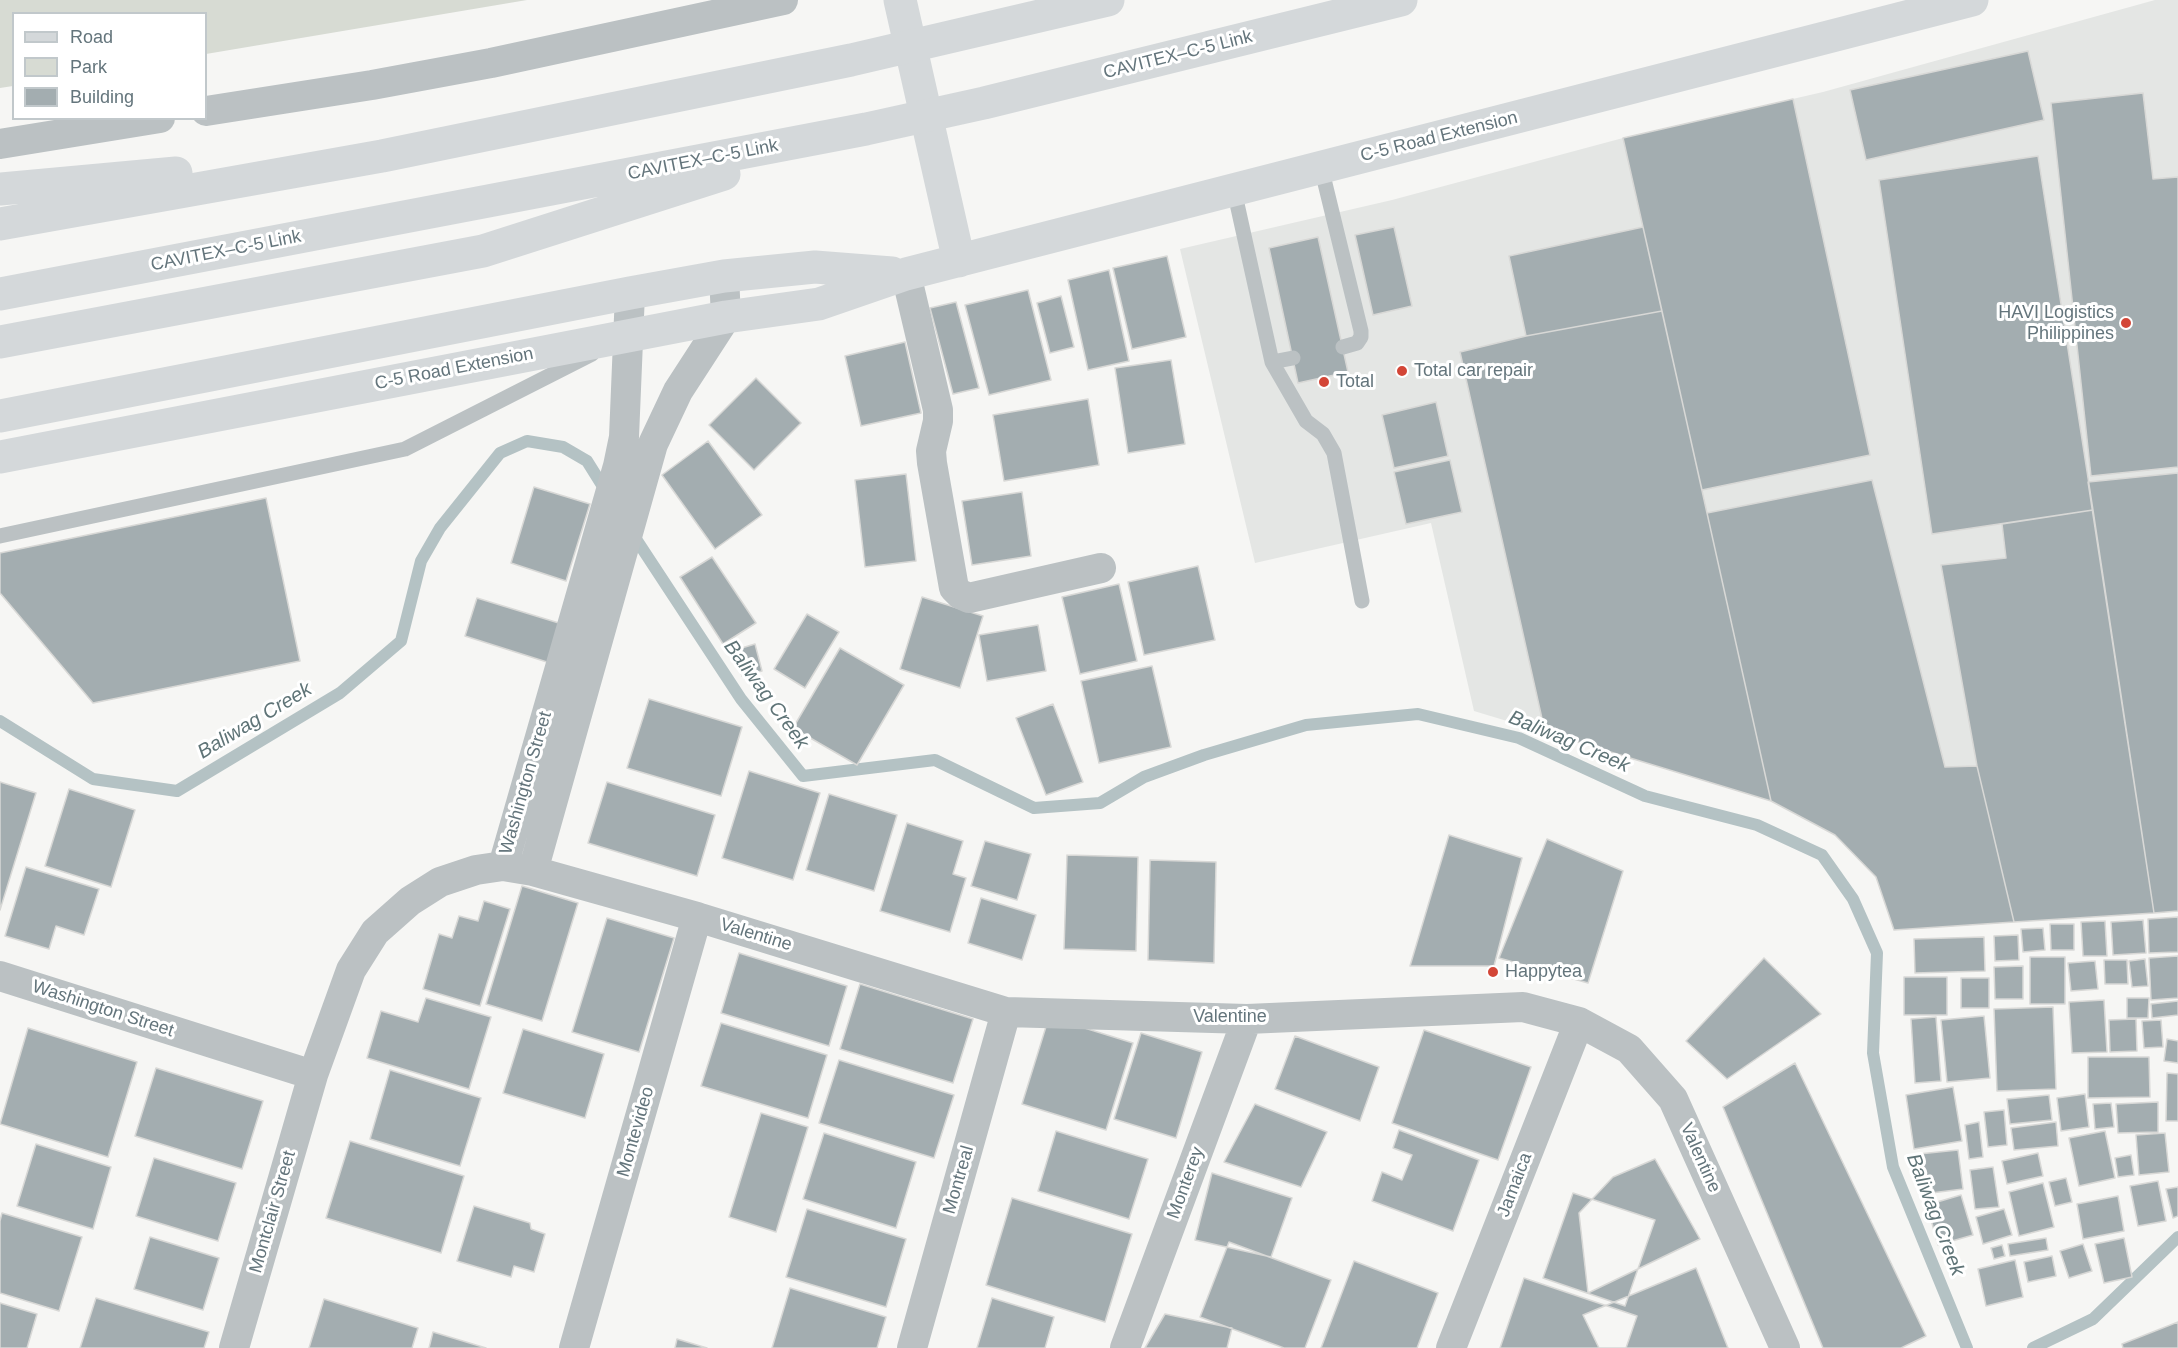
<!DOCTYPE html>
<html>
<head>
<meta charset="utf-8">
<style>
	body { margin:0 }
	#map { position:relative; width:2178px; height:1348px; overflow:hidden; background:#f6f6f4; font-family:Helvetica,sans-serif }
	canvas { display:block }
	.legend { position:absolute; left:12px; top:12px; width:195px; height:108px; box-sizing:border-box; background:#fff; border:2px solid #c1c8cb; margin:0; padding:8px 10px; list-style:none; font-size:18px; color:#64757c }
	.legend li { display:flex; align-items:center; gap:12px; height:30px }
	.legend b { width:30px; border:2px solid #c1c8cb }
</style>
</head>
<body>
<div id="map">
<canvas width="2178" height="1348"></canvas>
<ul class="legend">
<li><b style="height:8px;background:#d4d8da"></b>Road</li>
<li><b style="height:16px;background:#d7dbd3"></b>Park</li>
<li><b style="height:16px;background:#a3adb0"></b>Building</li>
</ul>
</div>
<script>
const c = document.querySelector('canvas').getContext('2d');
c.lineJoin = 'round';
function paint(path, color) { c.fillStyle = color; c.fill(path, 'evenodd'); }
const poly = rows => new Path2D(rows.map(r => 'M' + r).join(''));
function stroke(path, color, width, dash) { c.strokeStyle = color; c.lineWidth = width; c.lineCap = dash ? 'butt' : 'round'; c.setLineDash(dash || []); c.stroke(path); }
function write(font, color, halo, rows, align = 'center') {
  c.font = font + ' Helvetica,sans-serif'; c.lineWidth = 6; c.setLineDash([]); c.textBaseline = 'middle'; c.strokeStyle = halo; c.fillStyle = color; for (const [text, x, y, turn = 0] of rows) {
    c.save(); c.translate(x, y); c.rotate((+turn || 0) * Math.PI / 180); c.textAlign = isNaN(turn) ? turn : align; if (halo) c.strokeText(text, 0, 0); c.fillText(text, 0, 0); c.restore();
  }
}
paint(poly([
	[2155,0,2178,0,2178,911,1894,930,1876,877,1835,835,1771,801,1474,711,1431,523,1255,563,1180,249,1392,200,1623,138,1823,92]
]), '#e4e6e4');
paint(poly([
	[0,0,527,0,206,54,206,14,14,14,13,86,0,88]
]), '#d7dbd3');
stroke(poly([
	[632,533,741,699,803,776,935,760,1034,808,1100,803,1144,777,1204,755,1306,725,1418,714,1519,738,1645,796,1757,825,1822,855,1853,899,1877,953,1873,1053,1893,1167,1967,1348],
	[0,721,93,779,177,791,340,693,401,641,421,561,440,528,500,453,527,441,563,447,587,461,607,493],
	[2033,1348,2093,1319,2178,1237]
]), '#b4c2c4', 12);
const building = poly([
	[2028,51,2044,120,1866,160,1850,90,2028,51],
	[2143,93,2153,179,2178,177,2178,467,2091,476,2051,103,2143,93],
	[1793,99,1870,455,1702,490,1623,138,1793,99],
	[2038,156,2093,510,1932,534,1879,180,2038,156],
	[1394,227,1412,306,1373,315,1355,235,1394,227],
	[1643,227,1662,311,1526,336,1509,256,1643,227],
	[1318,237,1348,372,1298,383,1269,248,1318,237],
	[1167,256,1186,337,1132,349,1113,268,1167,256],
	[1109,270,1129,361,1088,370,1068,280,1109,270],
	[1028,290,1051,380,989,395,965,305,1028,290],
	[1061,296,1074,347,1050,353,1037,303,1061,296],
	[956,302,979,388,953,394,930,308,956,302],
	[1662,311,1707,513,1771,801,1545,732,1460,352,1526,336,1662,311],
	[905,342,921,413,861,426,845,356,905,342],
	[1171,360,1185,444,1128,453,1115,368,1171,360],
	[756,378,801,423,754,470,709,425,756,378],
	[1088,399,1099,465,1004,481,993,415,1088,399],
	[1436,402,1448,456,1394,468,1382,415,1436,402],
	[708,441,762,515,715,549,662,475,708,441],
	[1450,460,1462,512,1406,524,1394,472,1450,460],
	[2178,473,2178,911,2154,913,2088,482,2178,473],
	[906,474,916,561,865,567,855,480,906,474],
	[1872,480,1945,767,1977,766,2014,922,1894,930,1876,877,1835,835,1771,801,1707,513,1872,480],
	[534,487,590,504,566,581,511,563,534,487],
	[1022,492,1031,556,972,565,962,501,1022,492],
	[266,498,300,661,93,703,0,593,0,553,266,498],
	[2093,510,2154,913,2014,922,1977,766,1941,565,2006,558,2002,524,2093,510],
	[712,557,756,623,723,644,680,577,712,557],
	[1198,566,1215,640,1144,655,1128,582,1198,566],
	[1119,584,1137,661,1080,674,1062,597,1119,584],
	[922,597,983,616,960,688,900,669,922,597],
	[477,598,562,624,550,663,465,636,477,598],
	[807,614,839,632,805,688,774,669,807,614],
	[1038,625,1046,671,987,681,979,635,1038,625],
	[755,644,762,671,742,676,735,650,755,644],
	[840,648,904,685,857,765,793,728,840,648],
	[1152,666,1171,747,1099,763,1081,681,1152,666],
	[649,699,742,727,721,796,627,768,649,699],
	[1053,704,1083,782,1046,795,1016,718,1053,704],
	[749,771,820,793,793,880,722,858,749,771],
	[0,782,36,793,0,910,0,782],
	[607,782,715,815,697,876,588,843,607,782],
	[69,789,135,810,111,887,45,866,69,789],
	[829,794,897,815,874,891,806,870,829,794],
	[907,823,963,841,953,874,966,878,950,932,880,911,907,823],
	[1449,835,1522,858,1494,966,1410,966,1449,835],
	[1547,839,1623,871,1588,983,1499,958,1547,839],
	[985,841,1031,854,1017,900,971,886,985,841],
	[1067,855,1138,857,1136,951,1064,949,1067,855],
	[1150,860,1216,862,1214,963,1148,960,1150,860],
	[26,867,99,889,84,935,56,926,49,949,5,936,26,867],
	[522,886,578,903,542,1021,486,1004,522,886],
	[981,898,1036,915,1022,960,968,943,981,898],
	[484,901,510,909,480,1006,423,989,439,934,452,938,459,916,478,921,484,901],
	[2178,917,2178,952,2149,953,2148,919,2178,917],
	[607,918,674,938,639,1052,572,1032,607,918],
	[2143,920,2146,953,2113,955,2111,922,2143,920],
	[2105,921,2107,956,2083,956,2081,922,2105,921],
	[2050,924,2074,924,2074,950,2051,950,2050,924],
	[2043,928,2045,950,2023,952,2021,929,2043,928],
	[2018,935,2019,960,1995,961,1994,936,2018,935],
	[1984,937,1985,971,1915,973,1914,939,1984,937],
	[739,953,847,986,829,1046,721,1013,739,953],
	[2178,956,2178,998,2151,1000,2149,958,2178,956],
	[2030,957,2065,957,2065,1004,2030,1004,2030,957],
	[1764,958,1821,1014,1727,1079,1686,1041,1764,958],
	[2145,959,2148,986,2132,987,2129,961,2145,959],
	[2104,960,2127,960,2128,984,2105,984,2104,960],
	[2095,961,2098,989,2071,991,2068,963,2095,961],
	[2023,966,2023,999,1995,999,1994,967,2023,966],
	[1904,977,1947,977,1947,1015,1904,1015,1904,977],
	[1961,978,1989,978,1989,1008,1961,1008,1961,978],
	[860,984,973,1019,953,1083,840,1049,860,984],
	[426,998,491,1017,469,1089,367,1058,381,1011,418,1022,426,998],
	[2127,998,2149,998,2148,1018,2127,1018,2127,998],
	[2104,1000,2107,1052,2072,1053,2069,1002,2104,1000],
	[2178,1001,2178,1015,2152,1018,2151,1004,2178,1001],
	[2053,1007,2056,1089,1997,1091,1994,1009,2053,1007],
	[1984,1016,1990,1078,1947,1082,1941,1020,1984,1016],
	[1049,1017,1133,1043,1106,1130,1022,1104,1049,1017],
	[1936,1017,1941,1081,1915,1083,1911,1019,1936,1017],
	[2136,1019,2137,1051,2110,1052,2109,1020,2136,1019],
	[2161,1020,2163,1047,2144,1048,2142,1021,2161,1020],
	[721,1023,827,1055,808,1118,701,1086,721,1023],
	[28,1028,137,1062,108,1157,0,1124,28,1028],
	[523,1029,604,1054,585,1118,503,1093,523,1029],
	[1424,1030,1531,1067,1498,1160,1392,1123,1424,1030],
	[1141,1033,1202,1052,1176,1138,1114,1119,1141,1033],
	[1295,1036,1379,1067,1360,1121,1275,1089,1295,1036],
	[2167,1039,2178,1041,2178,1063,2164,1061,2167,1039],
	[2088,1057,2149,1057,2150,1097,2088,1098,2088,1057],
	[839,1060,954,1095,934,1158,819,1123,839,1060],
	[1795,1063,1926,1336,1901,1348,1823,1348,1723,1107,1795,1063],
	[156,1068,263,1101,242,1169,135,1136,156,1068],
	[390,1070,481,1098,460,1166,370,1139,390,1070],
	[2167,1073,2178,1074,2178,1121,2166,1121,2167,1073],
	[1953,1087,1962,1141,1914,1149,1906,1095,1953,1087],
	[2085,1094,2089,1127,2061,1131,2057,1098,2085,1094],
	[2049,1095,2052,1120,2010,1124,2007,1099,2049,1095],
	[2158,1102,2158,1132,2118,1133,2116,1104,2158,1102],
	[2111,1103,2114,1127,2095,1129,2093,1104,2111,1103],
	[1255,1104,1327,1132,1301,1187,1224,1162,1255,1104],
	[2004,1110,2007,1145,1988,1147,1984,1112,2004,1110],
	[761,1113,808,1127,776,1232,729,1217,761,1113],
	[1979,1122,1983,1157,1969,1159,1965,1125,1979,1122],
	[2056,1122,2058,1146,2014,1150,2011,1128,2056,1122],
	[1399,1130,1479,1160,1453,1231,1372,1201,1382,1172,1402,1180,1412,1155,1393,1148,1399,1130],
	[1056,1131,1148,1159,1129,1219,1038,1191,1056,1131],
	[2105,1131,2115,1178,2079,1186,2069,1138,2105,1131],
	[824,1133,916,1162,896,1228,803,1199,824,1133],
	[2165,1133,2169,1172,2139,1175,2136,1135,2165,1133],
	[350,1141,464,1176,441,1253,326,1218,350,1141],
	[36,1144,111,1167,93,1229,17,1206,36,1144],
	[1958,1150,1963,1189,1923,1194,1919,1154,1958,1150],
	[2038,1153,2043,1176,2007,1184,2002,1161,2038,1153],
	[2131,1155,2134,1175,2118,1177,2115,1158,2131,1155],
	[154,1158,236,1183,218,1241,136,1216,154,1158],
	[1655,1159,1700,1239,1588,1293,1579,1213,1613,1177,1655,1159],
	[1993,1167,1999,1207,1975,1209,1970,1170,1993,1167],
	[1212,1173,1292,1198,1271,1257,1195,1240,1212,1173],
	[2066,1178,2072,1202,2055,1206,2049,1182,2066,1178],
	[2158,1181,2166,1221,2138,1226,2130,1186,2158,1181],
	[2043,1183,2054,1227,2019,1236,2009,1192,2043,1183],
	[2178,1187,2178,1216,2173,1218,2166,1189,2178,1187],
	[1573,1193,1655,1220,1625,1306,1543,1278,1573,1193],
	[1961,1195,1973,1235,1938,1245,1927,1205,1961,1195],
	[2118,1196,2124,1231,2083,1239,2077,1204,2118,1196],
	[1012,1198,1132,1234,1105,1322,986,1285,1012,1198],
	[474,1206,530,1223,531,1229,545,1234,534,1272,514,1266,511,1277,457,1261,474,1206],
	[807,1209,906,1239,886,1307,786,1277,807,1209],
	[2004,1209,2012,1235,1983,1244,1976,1217,2004,1209],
	[2,1213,82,1237,59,1311,0,1293,0,1221,2,1213],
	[150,1237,219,1258,203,1310,134,1289,150,1237],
	[2046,1238,2048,1250,2010,1256,2008,1244,2046,1238],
	[2124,1238,2132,1277,2104,1283,2095,1244,2124,1238],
	[1229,1242,1331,1280,1305,1348,1284,1348,1200,1317,1229,1242],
	[2083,1244,2092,1271,2069,1278,2060,1251,2083,1244],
	[2002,1245,2005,1256,1994,1259,1991,1248,2002,1245],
	[2052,1256,2056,1276,2028,1282,2024,1262,2052,1256],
	[2015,1260,2023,1297,1986,1306,1978,1269,2015,1260],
	[1354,1261,1438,1293,1417,1348,1321,1348,1354,1261],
	[1696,1268,1728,1348,1599,1348,1583,1315,1696,1268],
	[1524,1278,1637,1316,1626,1348,1500,1348,1524,1278],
	[790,1288,886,1317,877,1348,772,1348,790,1288],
	[96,1298,209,1332,204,1348,80,1348,96,1298],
	[992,1298,1054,1317,1045,1348,977,1348,992,1298],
	[324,1299,418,1328,412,1348,309,1348,324,1299],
	[0,1303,37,1314,27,1348,0,1348,0,1303],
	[1165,1314,1232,1328,1227,1348,1145,1348,1165,1314],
	[2178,1322,2178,1348,2123,1348,2122,1344,2178,1322],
	[433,1332,486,1348,429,1348,433,1332],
	[677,1339,707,1348,675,1348,677,1339]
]);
paint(building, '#a3adb0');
stroke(building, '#d8d8d6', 1.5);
stroke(poly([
	[1321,167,1361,331,1361,337,1357,343,1343,347],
	[1234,190,1272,362,1293,358],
	[1272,362,1306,421,1323,434,1334,453,1362,601],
	[0,536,405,449,592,354]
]), '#bbc1c3', 15);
stroke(poly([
	[206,111,372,85,491,63,783,0],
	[0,144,160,118],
	[906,274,938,410,938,421,931,451,932,463,954,588,960,594,969,598,1101,568],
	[503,866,618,466,624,437,630,293],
	[533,871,653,444,678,391,726,317,724,276],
	[0,976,313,1075],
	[234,1348,313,1075,351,970,375,932,410,901,440,882,476,870,503,866,533,871,697,917,1006,1012,1247,1019,1523,1007,1579,1022,1629,1049,1673,1099,1785,1348],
	[574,1348,697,917],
	[912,1348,1006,1012],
	[1125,1348,1247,1019],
	[1451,1348,1579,1022]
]), '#bbc1c3', 30);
stroke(poly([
	[900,0,959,261],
	[0,416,630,293,724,276,815,267,892,273],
	[0,457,726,317,819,304,906,274,1972,0]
]), '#d4d8da', 33);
stroke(poly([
	[0,189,176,173],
	[0,224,382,156,851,60,1108,0],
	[0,294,866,129,984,103,1401,0],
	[0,342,483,251,724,174]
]), '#d4d8da', 33);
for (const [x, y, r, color] of [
	[2126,323,6,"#d34637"],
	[1402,371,6,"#d34637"],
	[1324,382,6,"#d34637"],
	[1493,972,6,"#d34637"]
]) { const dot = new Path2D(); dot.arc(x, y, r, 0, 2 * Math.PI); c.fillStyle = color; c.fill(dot); stroke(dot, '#fff', 2); }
write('18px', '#64757c', '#fff', [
	["CAVITEX–C-5 Link",1178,55,-14],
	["C-5 Road Extension",1439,137,-14],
	["CAVITEX–C-5 Link",703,160,-11],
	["CAVITEX–C-5 Link",226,251,-11],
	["C-5 Road Extension",454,369,-11],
	["Washington Street",526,783,-74],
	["Valentine",756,935,17],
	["Washington Street",103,1009,18],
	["Valentine",1230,1017],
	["Montevideo",636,1132,-74],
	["Valentine",1700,1158,66],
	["Montreal",959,1180,-74],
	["Monterey",1186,1183,-70],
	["Jamaica",1515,1185,-69],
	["Montclair Street",273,1212,-74]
]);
write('18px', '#64757c', '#fff', [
	["HAVI Logistics",2114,313,"right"],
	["Philippines",2114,334,"right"],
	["Total car repair",1414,371],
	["Total",1336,382],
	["Happytea",1505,972]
], 'left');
write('italic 20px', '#5f7477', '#fff', [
	["Baliwag Creek",766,695,54],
	["Baliwag Creek",255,721,-31],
	["Baliwag Creek",1569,742,23],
	["Baliwag Creek",1935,1215,69]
]);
</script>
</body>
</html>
